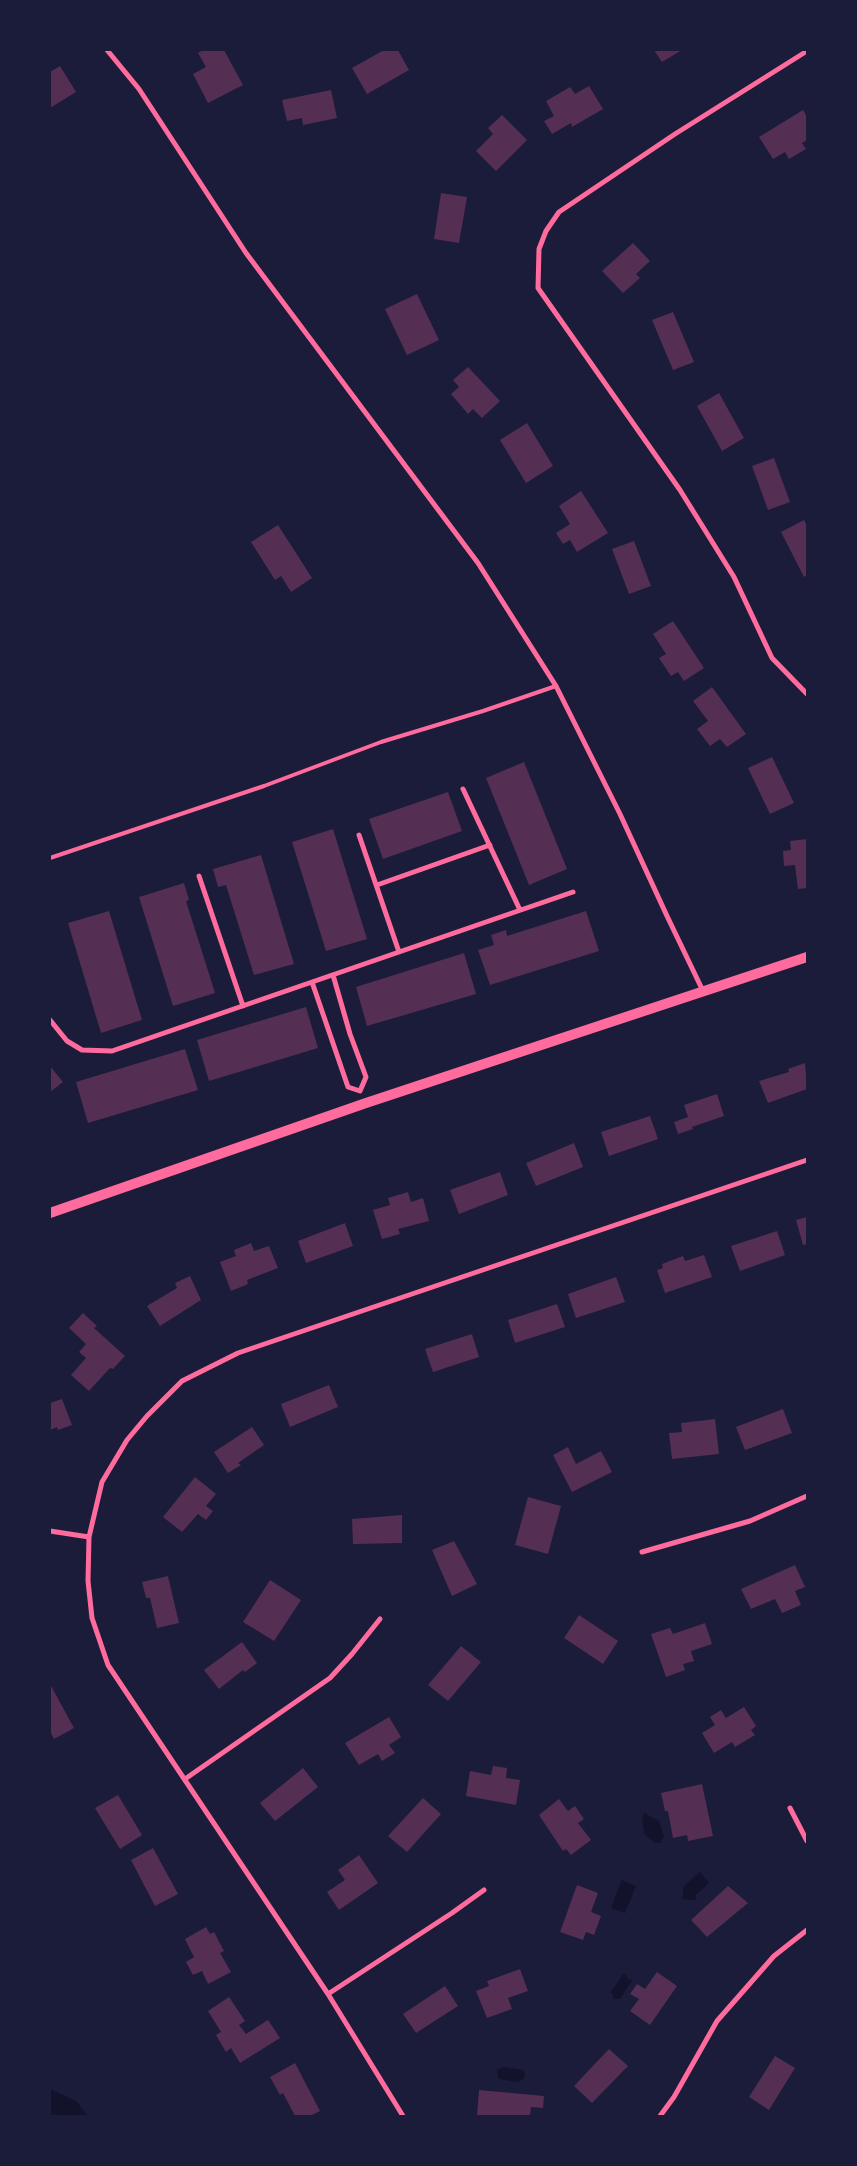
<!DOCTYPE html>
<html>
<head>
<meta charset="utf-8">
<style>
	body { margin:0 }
	#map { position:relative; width:857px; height:2166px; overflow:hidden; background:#1b1b3a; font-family:"PT Sans",sans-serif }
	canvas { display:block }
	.frame { position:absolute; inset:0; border:51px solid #1b1b3a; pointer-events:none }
</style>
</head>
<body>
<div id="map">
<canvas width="857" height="2166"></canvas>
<div class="frame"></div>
</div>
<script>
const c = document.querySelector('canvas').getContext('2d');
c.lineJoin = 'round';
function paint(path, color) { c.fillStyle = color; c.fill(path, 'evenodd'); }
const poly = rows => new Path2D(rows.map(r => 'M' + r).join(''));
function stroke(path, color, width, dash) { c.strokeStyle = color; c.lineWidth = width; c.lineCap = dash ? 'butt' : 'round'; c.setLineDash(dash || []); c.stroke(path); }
paint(poly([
	[644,1813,659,1821,664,1837,660,1843,655,1843,645,1835,642,1821],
	[700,1872,709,1883,696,1895,696,1900,683,1899,683,1887],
	[622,1880,636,1886,625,1913,611,1908],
	[624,1973,629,1980,633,1979,620,1999,614,1999,611,1992],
	[503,2067,523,2070,525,2073,524,2078,518,2082,499,2079,497,2070],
	[50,2089,76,2101,88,2116,50,2116]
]), '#12122b');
paint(poly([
	[203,50,224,50,243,85,208,103,193,74,206,67,198,53],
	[384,50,398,50,409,70,367,94,352,68],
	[654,50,682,50,662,62],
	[60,66,76,92,50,108,50,72],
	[589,86,603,109,572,127,571,123,552,134,544,121,554,116,546,101,570,87,575,94],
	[331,90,337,118,303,125,302,118,287,121,282,100],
	[803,110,807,117,807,140,802,143,806,149,789,159,785,152,773,159,759,137],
	[502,115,527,140,496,171,476,151,493,134,488,128],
	[441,193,467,197,459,243,434,239],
	[633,243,650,261,636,274,640,278,623,293,602,271],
	[417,294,439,340,407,355,385,309],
	[673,312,694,362,673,370,652,320],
	[468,367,500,401,482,418,473,409,468,414,451,394,459,387,453,380],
	[719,393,744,438,722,451,697,406],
	[527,423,553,466,526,483,500,440],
	[774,458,790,502,768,510,752,466],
	[581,491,608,533,577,552,570,540,563,544,556,533,570,524,559,506],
	[804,520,807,526,807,575,804,577,781,532],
	[278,525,312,578,291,592,281,576,275,580,251,542],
	[634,541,651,586,629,594,612,549],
	[673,621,704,668,684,681,678,672,671,676,659,658,666,654,653,634],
	[712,687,746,734,727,747,720,739,710,746,697,729,708,721,693,701],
	[772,757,794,803,770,814,748,768],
	[524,762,567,869,529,885,486,778],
	[448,792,462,831,383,859,369,819],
	[333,829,367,939,326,951,292,842],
	[807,839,807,888,798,889,795,865,784,866,783,851,791,850,790,841],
	[261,855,294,964,254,975,226,885,218,887,213,869],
	[184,883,189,900,186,901,215,993,173,1006,139,897],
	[109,911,142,1020,101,1033,68,923],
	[586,911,599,951,490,985,478,950,494,945,491,935,506,930,507,936],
	[464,953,476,994,367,1026,356,987],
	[306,1007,318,1048,209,1081,197,1040],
	[185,1049,198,1090,88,1123,76,1082],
	[805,1063,807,1089,768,1103,759,1081,789,1072,788,1069],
	[50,1066,63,1082,50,1092],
	[717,1094,724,1116,692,1127,693,1129,678,1134,674,1122,688,1117,684,1105],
	[650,1116,658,1139,609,1156,601,1132],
	[574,1143,583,1167,536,1186,526,1163],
	[500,1172,508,1195,459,1214,450,1190],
	[408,1192,411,1202,423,1198,429,1221,398,1229,400,1234,382,1239,373,1210,390,1205,388,1198],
	[807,1217,807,1244,803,1245,796,1220],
	[345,1223,353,1246,306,1263,298,1241],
	[777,1231,785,1255,740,1271,731,1246],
	[251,1243,254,1251,269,1246,278,1268,247,1280,248,1284,231,1291,220,1262,236,1256,234,1250],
	[704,1255,712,1277,665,1293,657,1270,663,1268,662,1264,683,1256,685,1261],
	[190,1276,201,1300,160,1326,147,1306,177,1288,175,1283],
	[616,1277,625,1302,576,1318,568,1294],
	[557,1304,565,1327,515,1343,508,1320],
	[83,1313,97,1326,94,1328,125,1356,113,1369,110,1368,89,1391,71,1375,86,1358,79,1352,86,1344,69,1328],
	[472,1334,479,1357,433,1372,425,1349],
	[329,1385,338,1407,290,1427,281,1404],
	[62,1399,72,1425,58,1430,57,1427,50,1430,50,1403],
	[783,1409,792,1433,745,1450,736,1427],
	[715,1419,719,1454,672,1459,669,1433,682,1432,681,1423],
	[252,1427,264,1445,238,1463,241,1465,228,1473,214,1452],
	[568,1447,576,1464,601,1451,612,1472,572,1492,553,1455],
	[195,1477,216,1494,206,1506,213,1511,206,1520,198,1514,182,1532,163,1517],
	[528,1497,561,1506,548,1554,515,1545],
	[402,1515,402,1543,353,1544,352,1519],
	[454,1541,477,1584,452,1596,432,1550],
	[795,1565,805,1587,795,1591,801,1605,782,1613,775,1599,751,1609,741,1589],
	[168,1576,179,1623,157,1628,150,1598,146,1598,142,1582],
	[270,1580,301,1600,274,1641,243,1622],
	[579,1615,618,1641,603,1664,564,1638],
	[705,1623,712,1644,691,1651,694,1661,683,1664,685,1670,666,1677,651,1634,670,1628,673,1634],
	[242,1642,257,1663,245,1672,243,1670,219,1689,204,1670],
	[461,1646,481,1662,448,1701,428,1685],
	[50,1684,74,1728,54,1739,50,1731],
	[744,1707,756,1726,751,1730,755,1735,735,1747,732,1742,714,1753,702,1733,715,1725,710,1717,721,1710,726,1718],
	[389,1717,401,1737,389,1745,395,1753,382,1761,378,1754,359,1765,345,1743],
	[493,1766,507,1768,506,1778,520,1780,516,1805,466,1796,470,1771,491,1775],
	[303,1768,318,1787,275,1821,260,1803],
	[702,1784,713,1836,688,1841,687,1835,673,1838,668,1811,665,1811,661,1793],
	[118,1795,142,1835,120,1849,95,1808],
	[423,1798,441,1814,407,1852,388,1836],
	[559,1799,568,1811,575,1806,584,1819,578,1823,591,1840,571,1855,566,1849,563,1851,539,1815],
	[153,1848,178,1894,155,1906,131,1860],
	[359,1855,378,1883,339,1910,327,1892,345,1880,338,1870],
	[577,1885,598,1893,591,1912,601,1916,594,1935,586,1932,583,1940,560,1932],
	[728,1886,748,1903,707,1937,691,1920],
	[206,1927,210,1934,214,1932,224,1951,220,1953,231,1972,208,1984,202,1971,193,1975,186,1962,194,1957,185,1939],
	[520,1969,528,1991,508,1998,512,2009,487,2018,476,1991,489,1986,487,1981],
	[657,1972,677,1986,650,2025,630,2011,639,1999,630,1994,637,1984,645,1989],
	[445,1986,458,2006,416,2033,403,2014],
	[229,1997,245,2021,239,2025,246,2034,268,2020,280,2038,240,2063,231,2048,226,2052,216,2035,221,2032,208,2011],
	[609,2049,628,2066,592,2103,574,2086],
	[775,2056,795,2068,769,2110,749,2097],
	[295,2063,320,2111,310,2116,295,2116,283,2093,280,2095,270,2077],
	[479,2090,544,2096,543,2108,531,2107,530,2116,477,2116]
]), '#542f53');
stroke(poly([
	[50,858,264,786,381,742,483,711,556,686]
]), '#ff6b9d', 4);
stroke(poly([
	[107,50,139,89,246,253,478,563,556,686,620,814,667,916,703,991],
	[807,51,675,134,559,212,546,231,539,249,538,288,680,490,734,577,772,658,807,694],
	[463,789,520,910],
	[359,835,399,952],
	[199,876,243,1006],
	[377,885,490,845],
	[333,975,350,1034,366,1077,360,1091],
	[312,982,348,1087,360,1091],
	[50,1020,67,1041,82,1050,112,1051,573,892],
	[50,1531,89,1537],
	[642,1552,750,1521,807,1496],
	[185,1779,330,1678,352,1654,380,1619],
	[790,1808,807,1841],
	[328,1994,452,1913,484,1890],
	[403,2116,328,1994,108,1665,92,1618,88,1581,89,1537,102,1482,127,1440,147,1416,182,1381,238,1353,807,1160],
	[660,2116,674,2097,717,2021,774,1956,807,1930]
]), '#ff6b9d', 5);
stroke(poly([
	[50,1213,366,1103,807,957]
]), '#ff6b9d', 10);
</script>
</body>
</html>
